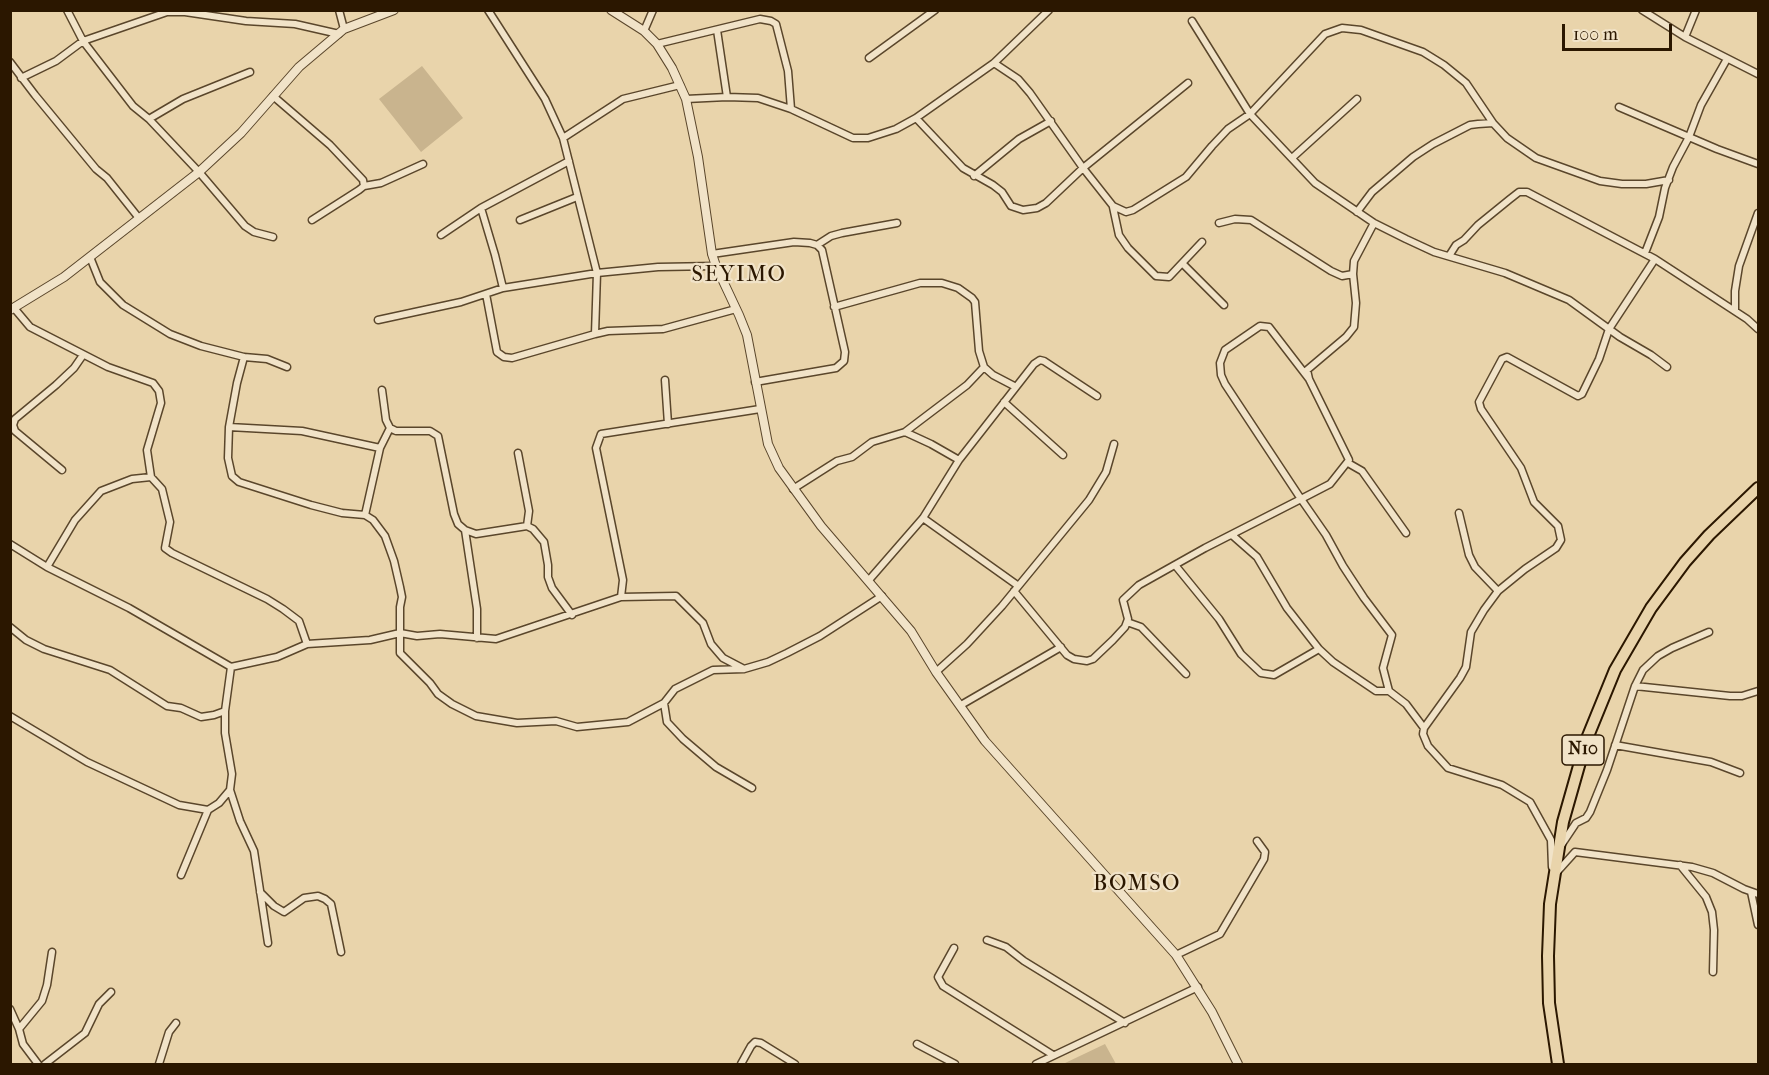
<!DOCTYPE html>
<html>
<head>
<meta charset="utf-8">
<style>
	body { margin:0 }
	#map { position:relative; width:1769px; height:1075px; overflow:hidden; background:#e9d4ab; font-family:"IM FELL French Canon",serif }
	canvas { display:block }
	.frame { position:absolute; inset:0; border:12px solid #2b1700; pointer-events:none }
	.scale { position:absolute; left:1562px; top:24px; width:110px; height:27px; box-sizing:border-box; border:3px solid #2b1700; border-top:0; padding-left:8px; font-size:18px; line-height:21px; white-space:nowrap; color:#2b1700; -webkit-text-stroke:4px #f1e3c8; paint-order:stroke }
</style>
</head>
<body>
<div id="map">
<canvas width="1769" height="1075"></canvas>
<div class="frame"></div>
<div class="scale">100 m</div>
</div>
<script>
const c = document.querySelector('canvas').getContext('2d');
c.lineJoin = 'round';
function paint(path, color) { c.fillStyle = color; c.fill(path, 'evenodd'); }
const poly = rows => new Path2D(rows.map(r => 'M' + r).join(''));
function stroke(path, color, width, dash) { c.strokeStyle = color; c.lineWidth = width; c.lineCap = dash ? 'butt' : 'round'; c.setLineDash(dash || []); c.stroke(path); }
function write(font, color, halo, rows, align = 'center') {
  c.font = font + ' "IM FELL French Canon",serif'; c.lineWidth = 4.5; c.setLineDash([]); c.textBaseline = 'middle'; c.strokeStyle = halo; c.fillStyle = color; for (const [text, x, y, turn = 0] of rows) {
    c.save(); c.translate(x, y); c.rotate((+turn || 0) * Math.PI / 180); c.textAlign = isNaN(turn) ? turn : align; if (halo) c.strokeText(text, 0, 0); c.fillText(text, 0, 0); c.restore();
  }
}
paint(poly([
	[422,66,463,118,421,152,379,99],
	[1105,1044,1116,1064,1063,1064]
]), '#c9b48e');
const minor = poly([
	[67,10,83,41,133,106,149,119,199,172,245,226,254,232,273,237],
	[339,10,344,29],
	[488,10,545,99,563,138,597,273,595,334,608,331,663,329,736,309],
	[1642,10,1685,37,1758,74],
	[1192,21,1250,114,1315,183,1374,223,1406,239,1434,252,1505,273,1569,300,1620,337,1651,355,1667,367],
	[717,30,727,97],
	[644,31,653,10],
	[1685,37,1696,10],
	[657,44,760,19,771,21,776,24,788,71,791,109],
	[869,58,935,10],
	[10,62,35,95,96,169,107,178,138,217],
	[994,63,1018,79,1030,93,1083,168,1113,206,1126,212,1133,210,1186,177,1212,146,1228,129,1250,114,1325,34,1342,28,1361,30,1423,52,1444,65,1466,83,1493,123],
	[21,78,56,61,83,41,167,12,185,12,246,21,295,24,339,34],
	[273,96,330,145,363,180,364,186,359,190,312,220],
	[686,99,727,97,758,98,791,109,853,138,868,138,896,129,916,118,994,63,1049,10],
	[1619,107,1717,149,1758,164],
	[916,118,963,168,993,185,1002,192,1011,206,1023,210,1037,208,1046,203,1083,168,1188,83],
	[149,119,183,99,250,72],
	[563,138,623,99,680,85],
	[1292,158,1357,99],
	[974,176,1019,139,1051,121],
	[364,186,381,183,423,164],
	[1113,207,1119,235,1128,248,1156,276,1169,277,1202,242],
	[1357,212,1372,192,1413,157,1433,144,1470,125,1478,124,1493,123,1507,138,1536,158,1600,181,1622,184,1646,184,1669,180],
	[520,220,577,197],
	[1219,223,1235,219,1251,220,1331,271,1342,276,1353,274],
	[441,235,481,208],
	[817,245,831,236,842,233,897,223],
	[1645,253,1659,217,1665,188,1673,167,1689,137,1701,105,1727,59],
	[712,254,794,242,810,243,817,245,822,250,845,352,844,361,836,368,755,382],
	[1449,256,1456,245,1464,240,1478,225,1510,199,1519,192,1527,192,1655,259,1747,319,1758,329],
	[90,257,100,282,123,305,170,334,201,346,244,357,267,359,287,367],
	[1183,264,1224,305],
	[503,288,495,255,481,208,569,161],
	[486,294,497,352,504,357,512,358,595,334],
	[834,307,920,283,942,283,958,288,972,298,975,302,979,351,984,367,993,375,1016,387],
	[14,308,30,327,108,367,153,383,159,391,161,403,147,450,151,477,162,489,170,522,165,548,172,553,267,599,283,609,299,621,307,644],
	[1735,311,1735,291,1739,266,1758,213],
	[378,320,461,302,503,288,597,273,658,267,716,266],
	[244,357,237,383,229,427,228,458,232,476,239,482,311,505,342,513,365,515,373,520,385,536,394,561,400,587,402,597,400,607,400,653,430,683,438,694,452,704,476,716,517,723,556,721,577,727,628,722,664,703,675,689,713,670,744,669,768,662,787,653,820,636,882,596],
	[1309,379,1269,327,1260,326,1225,350,1220,363,1221,375,1225,384,1301,499,1330,484,1349,460,1309,379,1307,370,1346,337,1354,327,1356,303,1353,274,1354,261,1374,223],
	[665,380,668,424],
	[382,390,386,420,390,428,396,431,430,431,438,436,454,514,458,524,465,530,476,534,527,526,533,529,544,542,548,565,548,577,552,588,572,615],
	[1004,402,1063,455],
	[229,427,302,431,380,448],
	[905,432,931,444,959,460],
	[518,453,529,511,527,526],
	[1348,463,1362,471,1406,533],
	[62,470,15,431,13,425,15,419,56,385,74,368,83,355],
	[793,489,837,461,852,457,872,442,905,432,967,385,984,367],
	[1459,513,1469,555,1475,567,1498,591],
	[365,515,380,448,390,428],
	[923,518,1017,585],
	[465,530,477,609,477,638],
	[1232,535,1257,557,1287,608,1319,649,1333,662,1376,691,1389,691],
	[10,544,47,567,129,608,231,667],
	[1175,565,1219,619,1241,654,1261,673,1274,675,1319,649],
	[47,567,75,520,101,491,132,479,151,477],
	[869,580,923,518,959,460,1034,364,1040,360,1044,361,1097,396],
	[1014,591,1067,655,1074,659,1087,661,1093,659,1113,640,1125,627,1128,619,1123,600,1139,585,1205,548,1301,499,1326,535,1343,566,1364,598,1392,635,1383,668,1389,691,1406,704,1424,728],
	[621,597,623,580,596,448,601,434,760,409],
	[1127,622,1141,627,1186,674],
	[10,627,26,640,44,649,110,670,167,706,181,708,201,717,214,715,225,711],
	[936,672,967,644,1002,606,1089,500,1106,472,1114,444],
	[1635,686,1730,696,1742,696,1758,691],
	[664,703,667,722,683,739,716,767,752,788],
	[961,705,1061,647],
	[10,716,87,762,179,805,208,810],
	[1615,745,1711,762,1740,773],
	[230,790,240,821,254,851,268,943],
	[1562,844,1576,823,1586,818,1590,812,1607,770,1635,686,1643,670,1658,656,1672,648,1709,632],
	[1680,865,1706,897,1712,912,1714,930,1713,972],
	[1552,867,1551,840,1530,802,1502,785,1448,768,1428,746,1423,734,1424,728,1460,678,1466,667,1471,632,1484,610,1498,591,1525,569,1556,548,1561,540,1558,526,1534,502,1521,468,1481,409,1479,402,1502,359,1507,357,1578,396,1582,394,1599,359,1609,329,1655,259],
	[1557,872,1575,852,1692,867,1713,873,1744,889,1758,894],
	[181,875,208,810,219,803,230,790,232,774,225,733,225,711,231,667,277,657,307,644,370,640,400,633,417,636,440,634,496,639,621,597,676,596,703,623,711,644,723,658,744,669],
	[260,892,274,906,284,912,304,898,318,896,325,899,331,904,341,952],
	[1751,892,1758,925],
	[987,940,1006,947,1024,961,1125,1023],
	[954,948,938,977,943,986,1053,1055],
	[1176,955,1220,934,1264,859,1265,852,1257,841],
	[10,1009,19,1029,23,1044,38,1064],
	[19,1029,42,1001,47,985,52,952],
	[917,1044,955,1064],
	[45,1064,85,1033,99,1004,111,992],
	[159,1064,169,1032,176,1023],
	[741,1064,751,1046,755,1042,761,1043,795,1064],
	[1036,1064,1198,987]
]);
const tertiary = poly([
	[611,10,644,31,657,44,672,68,686,99,698,157,712,254,716,266,739,315,747,335,768,444,779,468,821,526,911,631,936,672,985,741,1176,955,1212,1012,1238,1064],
	[10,310,64,277,199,172,241,133,299,67,344,29,394,10]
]);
const trunk = poly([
	[1558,1064,1549,1003,1548,956,1550,904,1563,822,1586,741,1615,670,1651,608,1685,562,1709,535,1758,488]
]);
stroke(minor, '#5a462b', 9);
stroke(tertiary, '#5a462b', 10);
stroke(trunk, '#2b1700', 14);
stroke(minor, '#f1e3c8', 6);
stroke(tertiary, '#f1e3c8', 8);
stroke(trunk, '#e9d4ab', 10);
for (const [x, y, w] of [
	[1583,750,42]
]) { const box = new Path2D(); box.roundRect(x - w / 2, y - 15, w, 30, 4.5); c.fillStyle = '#f1e3c8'; c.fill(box); stroke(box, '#2b1700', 1.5); }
write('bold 18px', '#2b1700', null, [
	["N10",1583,750]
]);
c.letterSpacing = '1.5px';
write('22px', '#2b1700', '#f1e3c8', [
	["SEYIMO",739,276],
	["BOMSO",1137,885]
]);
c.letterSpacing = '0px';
</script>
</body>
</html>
